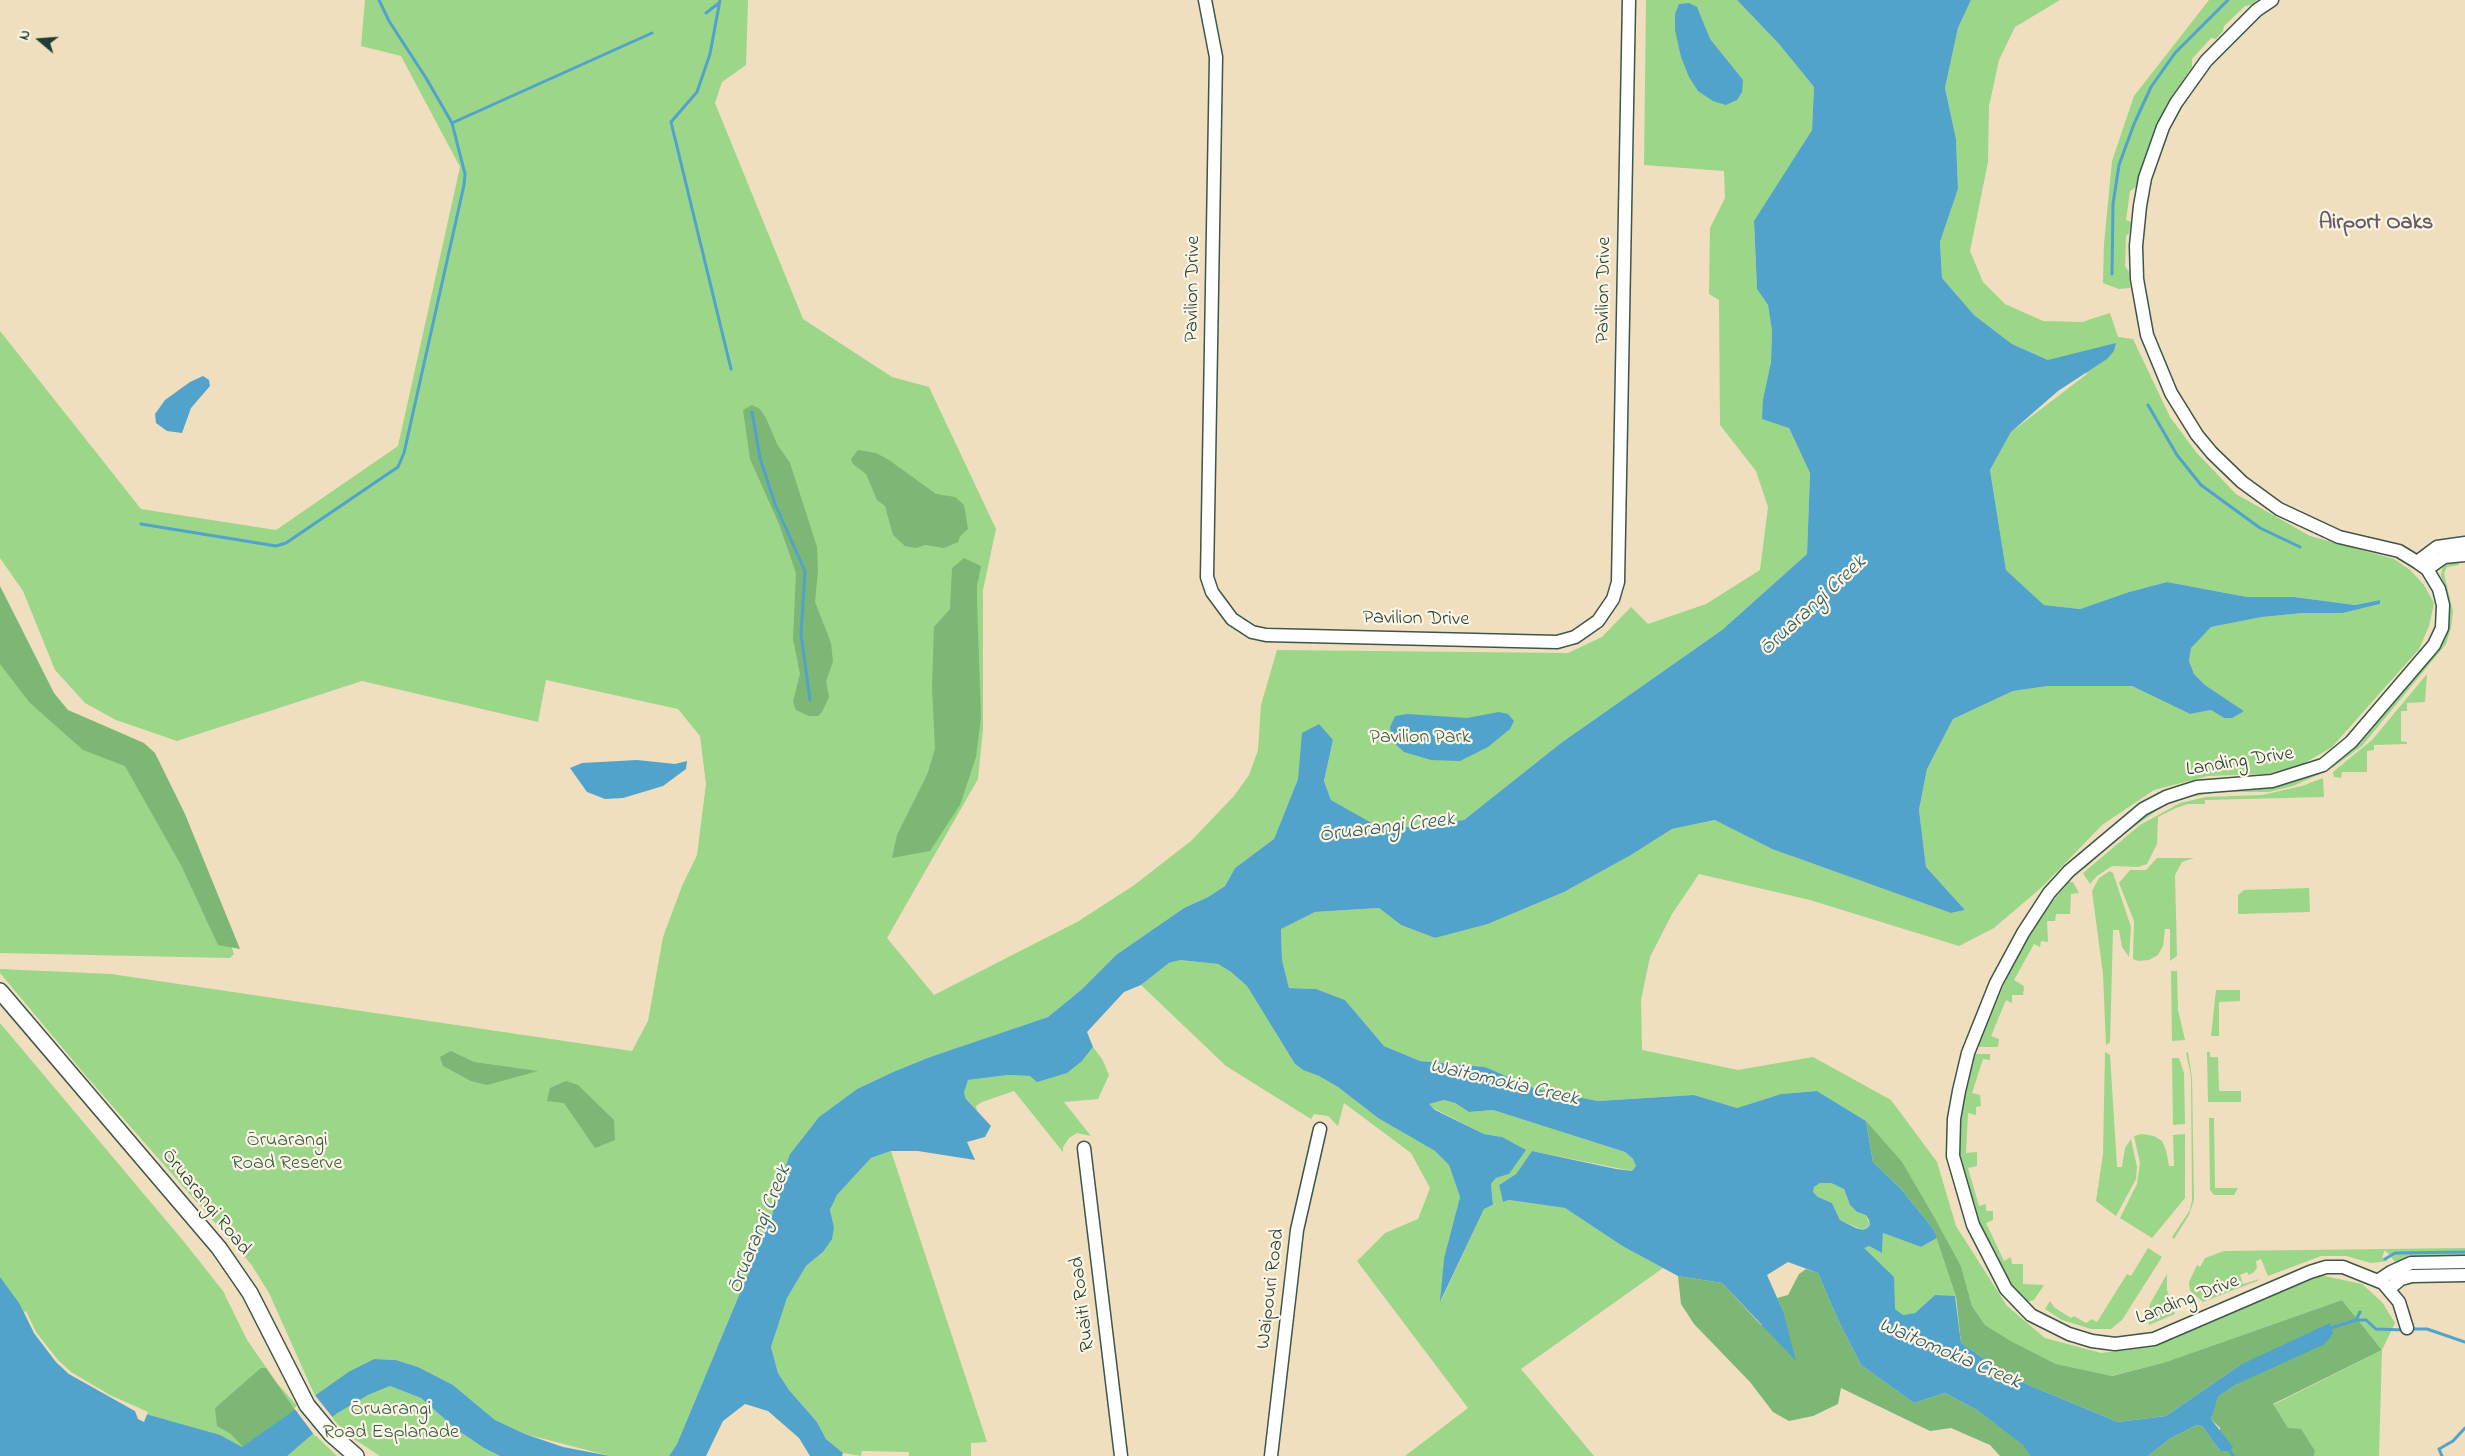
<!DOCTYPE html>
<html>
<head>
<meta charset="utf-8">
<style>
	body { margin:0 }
	#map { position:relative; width:2465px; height:1456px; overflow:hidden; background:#efdfbe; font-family:"Indie Flower",sans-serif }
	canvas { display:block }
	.north { position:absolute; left:15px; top:15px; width:50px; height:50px; -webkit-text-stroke:4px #fcf5e5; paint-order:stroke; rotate:288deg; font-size:14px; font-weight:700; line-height:20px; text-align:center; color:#1f3d34 }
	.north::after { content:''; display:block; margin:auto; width:18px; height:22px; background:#1f3d34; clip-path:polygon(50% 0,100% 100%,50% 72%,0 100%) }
</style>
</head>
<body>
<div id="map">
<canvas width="2465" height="1456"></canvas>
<div class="north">N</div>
</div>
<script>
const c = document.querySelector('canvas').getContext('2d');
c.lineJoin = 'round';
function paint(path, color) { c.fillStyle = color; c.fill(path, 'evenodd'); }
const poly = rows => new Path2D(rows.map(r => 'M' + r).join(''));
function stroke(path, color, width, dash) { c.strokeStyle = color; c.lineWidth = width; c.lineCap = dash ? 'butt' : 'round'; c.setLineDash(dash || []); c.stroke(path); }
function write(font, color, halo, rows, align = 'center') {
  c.font = font + ' "Indie Flower",sans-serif'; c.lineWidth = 4.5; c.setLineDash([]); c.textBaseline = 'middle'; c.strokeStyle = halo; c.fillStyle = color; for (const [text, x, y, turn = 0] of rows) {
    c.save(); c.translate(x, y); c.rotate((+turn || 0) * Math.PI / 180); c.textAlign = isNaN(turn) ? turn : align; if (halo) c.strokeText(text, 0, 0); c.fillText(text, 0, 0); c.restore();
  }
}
paint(poly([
	[365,0,748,0,746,65,722,82,715,103,803,319,892,377,929,387,996,529,983,590,983,729,978,779,887,938,934,995,1077,922,1133,886,1191,841,1234,796,1249,775,1258,750,1261,705,1277,650,1568,653,1602,637,1631,607,1648,624,1706,604,1760,570,1768,507,1756,471,1720,425,1719,300,1709,294,1710,228,1725,198,1724,171,1644,165,1646,0,1737,0,1779,44,1814,87,1812,130,1754,222,1757,289,1768,305,1772,331,1771,362,1763,399,1789,428,1810,473,1807,554,1722,630,1561,743,1464,820,1384,831,1331,800,1324,781,1333,740,1303,733,1298,779,1274,839,1235,868,1225,886,1208,897,1184,908,1116,955,1081,990,1048,1017,930,1057,893,1072,857,1089,819,1117,790,1154,780,1181,772,1216,677,1444,669,1456,610,1456,525,1434,495,1420,453,1385,418,1367,396,1360,374,1359,350,1371,336,1414,368,1395,390,1386,421,1398,456,1429,484,1448,500,1456,380,1456,348,1435,332,1418,314,1434,337,1456,0,1456,0,1023,185,1243,223,1291,247,1340,277,1383,299,1408,315,1396,269,1293,251,1264,86,1076,0,973,0,969,111,974,632,1051,648,1021,663,937,682,886,697,855,706,784,700,736,678,709,546,680,538,722,362,681,177,741,116,720,85,703,55,670,23,591,0,558,0,331,141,509,276,530,398,446,460,167,401,56,361,46],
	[1971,0,2060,0,2015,27,1999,60,1989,106,1988,162,1970,251,1983,282,2005,304,2043,321,2082,322,2110,313,2118,337,2133,339,2170,417,2196,452,2236,494,2310,536,2394,559,2410,570,2424,585,2434,603,2429,626,2419,649,2332,747,2303,764,2266,774,2208,776,2154,790,2102,825,2042,887,1994,928,1959,946,1810,900,1699,874,1672,914,1650,957,1641,1000,1642,1050,1738,1070,1813,1057,1891,1100,1937,1162,1956,1226,2007,1306,2045,1338,2101,1353,2154,1347,2320,1275,2362,1284,2382,1302,2395,1323,2382,1350,2379,1456,2314,1456,2315,1451,2288,1428,2273,1405,2382,1350,2342,1300,2166,1362,2111,1376,2056,1364,2011,1341,1985,1325,1972,1306,1961,1266,1937,1222,1866,1121,1817,1091,1781,1094,1737,1108,1694,1095,1598,1101,1536,1089,1484,1067,1420,1061,1384,1046,1345,1000,1316,989,1289,988,1282,960,1281,928,1315,912,1379,908,1401,925,1435,938,1488,924,1564,892,1631,855,1672,829,1716,820,1772,849,1951,913,1965,910,1926,867,1919,810,1927,769,1953,719,2013,691,2048,686,2132,686,2190,714,2211,710,2224,718,2244,711,2205,685,2194,674,2189,661,2191,648,2197,639,2211,627,2262,617,2303,613,2343,613,2380,604,2380,600,2355,605,2294,597,2247,597,2167,582,2129,592,2080,609,2044,605,2006,570,1990,470,2011,432,2087,374,2084,369,2048,360,2012,344,1974,315,1942,278,1940,242,1958,189,1956,139,1945,88,1958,28],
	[2209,0,2257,0,2251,5,2245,6,2224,26,2223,31,2216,39,2211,38,2192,59,2192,67,2166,105,2136,187,2130,191,2126,220,2131,222,2129,233,2126,236,2125,266,2129,272,2130,288,2119,289,2103,283,2104,244,2112,161,2134,96],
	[2459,560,2459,565,2447,567,2444,573,2453,612,2451,628,2446,644,2362,746,2332,768,2333,764,2359,744,2437,652,2445,637,2450,614,2447,592,2441,576,2442,569,2446,563],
	[0,599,58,711,107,734,221,916,234,954,230,958,0,953],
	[2427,674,2425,702,2407,703,2407,711,2401,711,2401,741,2407,742,2407,744,2374,745,2374,750,2367,751,2367,772,2342,772,2341,778,2334,777,2333,772,2372,740],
	[2315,773,2320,774,2293,786,2269,792,2219,792,2189,797,2163,806,2113,842,2084,869,2081,867,2131,824,2169,800,2203,790,2282,785],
	[2323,778,2324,797,2205,800,2205,804,2188,804,2176,808,2158,817,2157,844,2147,864,2138,867,2112,866,2097,876,2090,884,2083,873,2140,825,2180,803,2206,797,2262,795,2302,786],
	[2157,858,2194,858,2182,862,2175,875,2177,956,2170,961,2170,929,2165,929,2163,946,2158,955,2149,960,2138,961,2133,959,2134,921,2119,883,2130,870,2146,870],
	[2110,871,2113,873,2131,927,2129,957,2122,947,2119,930,2113,930,2110,1042,2106,1045,2103,974,2092,891,2099,878],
	[2069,882,2073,882,2079,893,2071,894,2070,914,2056,914,2055,921,2047,921,2048,942,2041,941,2040,947,2034,944,2014,980,2024,986,2023,995,2012,995,2012,1003,2006,1000,1991,1036,1999,1039,1998,1047,1977,1047,2016,957,2046,909],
	[2309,888,2310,912,2238,914,2238,895,2244,890],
	[1180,960,1218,964,1231,972,1247,986,1295,1064,1303,1070,1319,1076,1338,1087,1378,1118,1435,1151,1449,1165,1460,1197,1444,1258,1441,1301,1484,1209,1497,1204,1493,1205,1491,1184,1496,1178,1509,1174,1502,1137,1484,1134,1435,1109,1428,1104,1444,1100,1455,1103,1469,1112,1493,1110,1625,1152,1633,1159,1636,1166,1632,1171,1532,1151,1516,1174,1499,1185,1503,1202,1509,1200,1565,1208,1624,1247,1663,1268,1521,1369,1594,1456,1405,1456,1468,1408,1357,1261,1385,1233,1418,1219,1430,1188,1411,1153,1344,1103,1338,1126,1328,1116,1314,1114,1311,1119,1226,1066,1141,985,1169,963],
	[2171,971,2177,971,2178,1010,2185,1040,2172,1041],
	[2216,990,2240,990,2240,1001,2219,1002,2219,1036,2211,1036],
	[1093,1047,1102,1059,1109,1075,1098,1099,1064,1102,1091,1136,1077,1133,1069,1138,1063,1147,1063,1152,1014,1091,982,1102,976,1106,977,1111,966,1099,964,1093,968,1080,1008,1075,1030,1076,1082,1061],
	[2105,1052,2110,1055,2117,1167,2122,1167,2125,1148,2131,1139,2137,1167,2136,1179,2116,1216,2096,1201,2103,1154],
	[2188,1052,2192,1078,2194,1200,2189,1215,2174,1239,2172,1237,2190,1210,2192,1200,2191,1076,2186,1053],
	[2207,1052,2210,1052,2210,1057,2218,1057,2219,1091,2241,1091,2241,1102,2208,1102],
	[1975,1054,1990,1054,1990,1060,1983,1059,1972,1093,1980,1095,1981,1106,1976,1107,1976,1115,1968,1113,1966,1153,1977,1152,1977,1166,1968,1168,1979,1206,1986,1204,1986,1211,1993,1211,1993,1220,1986,1223,2004,1261,2011,1257,2012,1264,2023,1264,2023,1284,2044,1285,2034,1300,2026,1302,2008,1284,1995,1263,1960,1177,1957,1135,1963,1091],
	[2172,1058,2179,1058,2184,1073,2185,1124,2173,1125],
	[2209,1118,2214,1118,2215,1188,2238,1188,2234,1195,2214,1195,2210,1190],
	[2142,1134,2154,1136,2162,1141,2166,1150,2169,1166,2174,1166,2173,1135,2185,1134,2185,1198,2152,1238,2120,1218,2137,1184,2140,1163,2134,1136],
	[891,1151,987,1442,971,1443,971,1456,909,1456,909,1452,862,1451,861,1456,843,1453,826,1439,817,1422,789,1390,778,1373,771,1347,787,1298,806,1266,823,1252,834,1227,830,1210,837,1195,871,1158],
	[1820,1183,1831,1183,1844,1189,1850,1205,1857,1212,1866,1215,1870,1225,1863,1230,1840,1220,1832,1203,1818,1197,1813,1192,1813,1187],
	[1883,1233,1921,1247,1937,1238,1956,1297,1935,1295,1915,1313,1903,1315,1894,1309,1893,1277,1863,1248,1869,1246,1882,1253],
	[2148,1248,2162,1257,2122,1320,2111,1329,2091,1329,2062,1320,2045,1309,2050,1301,2055,1308,2071,1318,2074,1316,2086,1323,2092,1319,2097,1322,2127,1274,2131,1276],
	[2465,1248,2465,1259,2414,1259,2396,1263,2385,1250,2382,1257,2388,1261,2371,1263,2346,1256,2321,1256,2268,1276,2261,1259,2256,1261,2257,1268,2254,1272,2249,1275,2247,1272,2240,1275,2243,1284,2260,1279,2257,1281,2203,1302,2190,1291,2189,1282,2197,1265,2200,1267,2205,1258,2224,1251],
	[2167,1274,2167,1290,2175,1314,2149,1325,2147,1315,2150,1304]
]), '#9bd689');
paint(poly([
	[752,405,760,409,766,418,777,444,790,463,817,547,818,571,815,602,831,643,833,662,826,681,829,697,822,712,818,716,809,716,796,710,793,702,800,674,793,639,796,573,779,524,750,459,743,410],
	[858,450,876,453,889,460,936,494,955,497,964,505,968,529,960,536,958,542,944,548,925,545,916,548,905,546,893,535,885,506,877,500,866,474,853,464,851,459],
	[964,558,981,566,977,586,977,603,981,717,976,757,960,805,930,851,892,858,897,835,927,775,935,749,932,687,934,627,950,609,952,568],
	[0,586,54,693,68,710,144,743,155,753,185,814,240,949,218,945,182,867,125,766,83,750,30,703,0,664],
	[451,1051,474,1062,538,1071,487,1085,471,1081,443,1066,440,1057],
	[566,1081,578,1085,614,1120,615,1140,595,1148,564,1103,547,1101,550,1088],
	[1866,1121,1902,1162,1937,1222,1961,1266,1972,1306,1985,1325,2011,1341,2056,1364,2112,1376,2166,1362,2342,1300,2382,1350,2273,1404,2288,1428,2301,1429,2315,1451,2314,1456,2148,1456,2171,1438,2197,1425,2203,1427,2220,1451,2220,1428,2211,1419,2214,1407,2218,1397,2237,1384,2240,1365,2166,1416,2118,1422,2014,1379,1961,1343,1956,1297,1934,1230,1901,1189,1873,1162],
	[1806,1269,1818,1273,1839,1322,1861,1365,1914,1403,1945,1393,1977,1410,2024,1445,2030,1456,2000,1456,1990,1445,1951,1428,1930,1431,1841,1388,1838,1404,1813,1416,1789,1421,1773,1412,1750,1382,1694,1324,1681,1304,1678,1276,1722,1283,1761,1325,1783,1311,1777,1298,1788,1295,1799,1274],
	[261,1368,266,1368,295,1410,243,1447,231,1434,217,1426,215,1408]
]), '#7cb775');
paint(poly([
	[1737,0,1971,0,1958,28,1945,88,1956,139,1958,189,1940,242,1942,278,1974,315,2012,344,2048,360,2116,343,2114,351,2107,359,2058,391,2011,432,1990,470,2006,570,2044,605,2080,609,2129,592,2167,582,2247,597,2294,597,2355,605,2380,600,2380,604,2343,613,2303,613,2262,617,2211,627,2191,648,2189,661,2194,674,2205,685,2244,711,2232,718,2224,718,2211,710,2190,714,2132,686,2048,686,2013,691,1953,719,1927,769,1919,810,1926,867,1965,910,1951,913,1772,849,1715,820,1672,829,1631,855,1564,892,1488,924,1435,938,1401,925,1379,908,1315,912,1281,929,1282,960,1289,988,1316,989,1345,1000,1384,1046,1420,1061,1485,1067,1536,1089,1598,1101,1694,1095,1737,1108,1781,1094,1817,1091,1866,1121,1873,1162,1901,1189,1934,1230,1937,1238,1921,1247,1883,1233,1882,1253,1869,1246,1864,1248,1894,1277,1895,1309,1903,1315,1915,1313,1935,1295,1955,1296,1961,1343,2014,1379,2118,1422,2166,1416,2240,1365,2330,1323,2333,1333,2325,1344,2237,1384,2218,1397,2211,1419,2233,1447,2230,1451,2220,1451,2203,1427,2197,1425,2171,1438,2148,1456,2030,1456,2023,1445,1977,1410,1945,1393,1914,1403,1861,1365,1839,1322,1818,1273,1788,1262,1767,1275,1783,1311,1796,1361,1722,1283,1678,1276,1624,1247,1565,1208,1509,1200,1503,1202,1499,1185,1516,1174,1532,1151,1616,1169,1632,1171,1636,1166,1633,1159,1625,1152,1493,1110,1469,1112,1455,1103,1444,1100,1429,1104,1435,1110,1484,1134,1502,1137,1526,1150,1509,1174,1496,1178,1491,1184,1493,1205,1484,1209,1440,1302,1444,1258,1460,1197,1449,1165,1435,1151,1378,1118,1338,1087,1319,1076,1303,1070,1295,1064,1247,986,1231,972,1218,964,1180,960,1169,963,1141,985,1124,992,1087,1032,1093,1047,1082,1061,1067,1073,1037,1082,1030,1076,1008,1075,968,1080,964,1093,966,1099,991,1126,985,1137,967,1142,975,1160,918,1151,891,1151,871,1158,837,1195,830,1210,834,1227,832,1239,823,1252,806,1266,787,1298,771,1347,778,1373,789,1390,817,1422,826,1439,843,1453,842,1456,810,1456,799,1438,768,1411,745,1404,723,1421,706,1456,669,1456,677,1444,772,1216,780,1181,790,1154,819,1117,857,1089,893,1072,930,1057,1048,1017,1081,990,1116,955,1184,908,1208,897,1225,886,1235,868,1274,839,1298,779,1302,733,1319,724,1333,740,1324,781,1331,800,1384,830,1464,820,1561,743,1722,630,1807,554,1810,473,1789,428,1762,419,1763,399,1771,362,1772,331,1768,305,1757,289,1754,221,1812,130,1814,87,1779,44],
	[1820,1183,1831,1183,1844,1189,1850,1205,1857,1212,1866,1215,1869,1220,1870,1225,1867,1228,1863,1230,1856,1228,1840,1220,1832,1203,1818,1197,1813,1192,1814,1187],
	[1689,3,1697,7,1710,39,1743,80,1742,92,1737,100,1726,105,1713,101,1698,91,1689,77,1681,57,1675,30,1675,14,1679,4],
	[203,376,209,380,210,386,191,408,182,433,167,431,156,423,155,414,165,400,190,382],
	[1499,712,1508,714,1514,721,1510,729,1488,747,1460,761,1431,760,1404,752,1392,741,1390,727,1395,716,1407,714,1467,718],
	[637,760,675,764,687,761,686,769,663,786,623,798,605,799,587,792,570,768,582,763],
	[0,1277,19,1303,34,1333,56,1362,69,1374,135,1411,220,1435,242,1447,350,1371,374,1359,396,1360,418,1367,453,1385,495,1420,525,1434,563,1447,610,1456,500,1456,484,1448,456,1429,421,1398,390,1386,368,1395,336,1414,287,1456,0,1456]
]), '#51a3cc');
paint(poly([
	[26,1311,36,1332,58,1360,71,1372,110,1395,148,1412,144,1422,138,1419,135,1411,69,1374,56,1362,34,1333,24,1312],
	[314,1394,334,1419,315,1436,294,1408]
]), '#efdfbe');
stroke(poly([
	[720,0,710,54,697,92,671,122,731,369],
	[706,13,719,3],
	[452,123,652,33],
	[2112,274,2113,204,2119,165,2134,124,2151,87,2175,53,2228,0],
	[2148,405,2177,455,2201,485,2260,528,2300,547],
	[752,412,760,458,775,504,805,571,801,634,810,700],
	[141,524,276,546,286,543,398,467,404,453,464,185,465,174,452,123,426,78,389,21,379,0],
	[2385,1259,2395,1253,2465,1252],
	[2356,1320,2360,1312],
	[2331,1328,2356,1320,2366,1320,2376,1329,2404,1330],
	[2411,1329,2427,1329,2465,1342],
	[2230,1451,2233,1456],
	[2442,1456,2439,1449,2453,1441,2465,1428]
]), '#51a3cc', 3);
const minor = poly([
	[1205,0,1216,57,1207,577,1212,592,1232,619,1252,632,1266,635,1557,642,1575,637,1598,621,1613,599,1618,582,1629,0],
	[2272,0,2257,10,2206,61,2176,103,2163,127,2145,178,2140,206,2136,246,2137,279,2147,335,2171,393,2197,435,2212,453,2242,482,2279,509,2339,537,2399,551,2417,562,2427,569,2439,589,2443,605,2442,628,2434,645,2351,742,2323,765,2272,781,2197,787,2166,797,2143,809,2069,871,2049,893,2023,933,1996,983,1968,1053,1959,1091,1954,1119,1953,1156,1973,1225,2006,1289,2031,1315,2069,1334,2092,1341,2115,1344,2154,1339,2310,1272,2326,1267,2343,1267,2383,1283,2399,1302,2407,1328],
	[2417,562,2437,547,2465,543],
	[2427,569,2444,557,2465,555],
	[1084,1148,1121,1456],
	[2379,1280,2391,1272,2411,1263,2465,1262],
	[2390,1288,2401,1279,2412,1276,2465,1275],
	[1271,1456,1297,1230,1320,1129]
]);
const tertiary = poly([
	[0,991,219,1248,250,1293,307,1405,331,1434,356,1456]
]);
stroke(minor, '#3e5549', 15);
stroke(tertiary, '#3e5549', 18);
stroke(minor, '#fff', 12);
stroke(tertiary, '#fff', 15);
write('20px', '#1f3d34', '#fcf5e5', [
	["Pavilion Drive",1194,289,-89],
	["Pavilion Drive",1605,290,-89],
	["Pavilion Drive",1416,620,1],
	["Landing Drive",2240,763,-9],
	["Ōruarangi Road",205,1203,51],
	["Waipouri Road",1272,1289,-83],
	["Landing Drive",2188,1301,-21],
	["Ruaiti Road",1084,1304,-97]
]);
write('20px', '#385c45', '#fcf5e5', [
	["Pavilion Park",1420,739],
	["Ōruarangi",287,1142],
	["Road Reserve",287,1165],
	["Ōruarangi",391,1411],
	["Road Esplanade",391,1434]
]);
write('italic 21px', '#2e5c62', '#fcf5e5', [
	["Ōruarangi Creek",1814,607,-43],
	["Ōruarangi Creek",1387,829,-7],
	["Waitomokia Creek",1504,1084,13],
	["Ōruarangi Creek",761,1230,-68],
	["Waitomokia Creek",1949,1355,23]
]);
write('bold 22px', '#645b63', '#fcf5e5', [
	["Airport Oaks",2376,224]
]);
</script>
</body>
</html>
